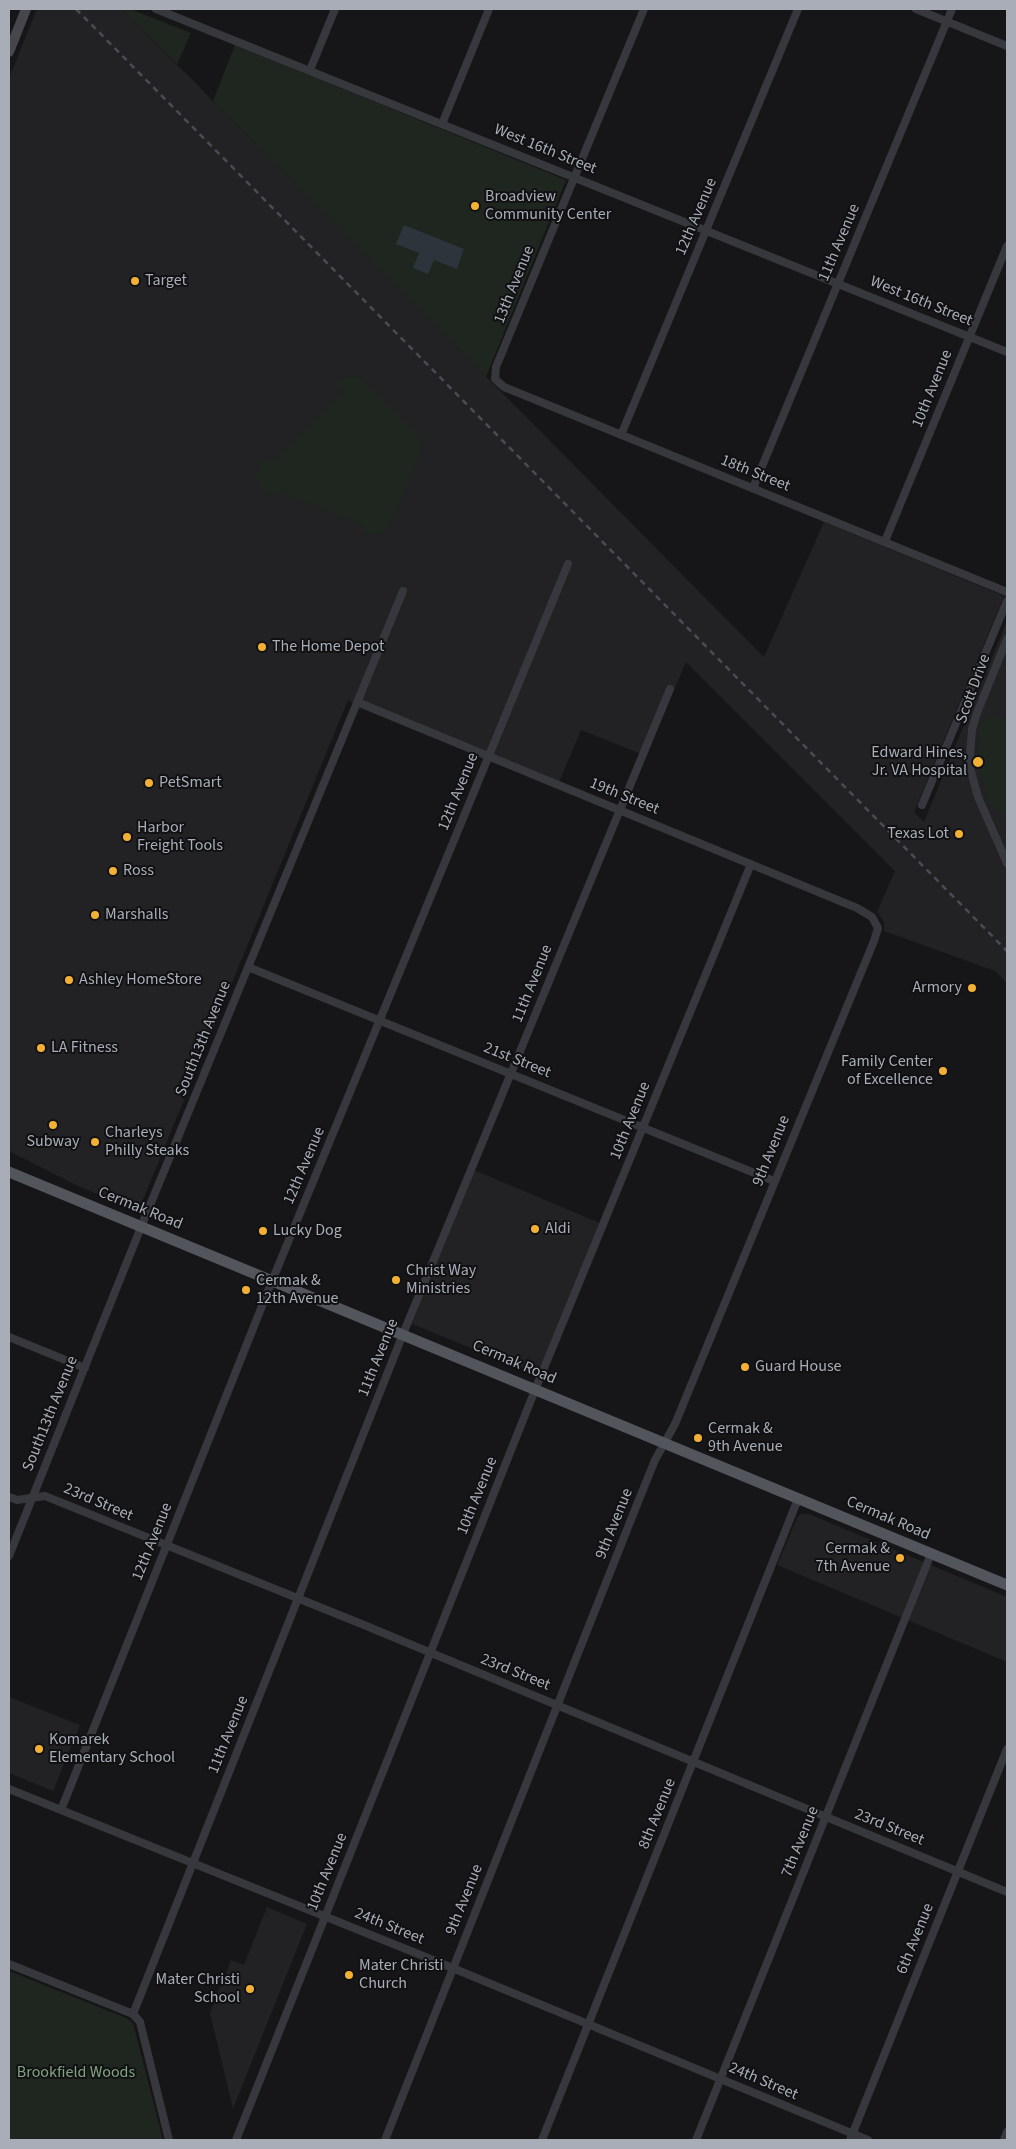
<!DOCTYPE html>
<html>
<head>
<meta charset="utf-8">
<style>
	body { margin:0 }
	#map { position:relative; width:1016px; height:2149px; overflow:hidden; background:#161618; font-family:"Source Sans 3",sans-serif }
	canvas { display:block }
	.frame { position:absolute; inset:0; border:10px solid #a8adb8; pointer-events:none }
</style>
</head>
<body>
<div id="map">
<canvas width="1016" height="2149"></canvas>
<div class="frame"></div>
</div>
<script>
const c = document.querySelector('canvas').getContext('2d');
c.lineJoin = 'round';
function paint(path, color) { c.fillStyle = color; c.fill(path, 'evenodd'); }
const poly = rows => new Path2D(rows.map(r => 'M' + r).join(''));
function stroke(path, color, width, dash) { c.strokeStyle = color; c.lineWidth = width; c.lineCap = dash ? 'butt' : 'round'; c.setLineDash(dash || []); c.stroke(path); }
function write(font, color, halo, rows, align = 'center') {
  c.font = font + ' "Source Sans 3",sans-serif'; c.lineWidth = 4; c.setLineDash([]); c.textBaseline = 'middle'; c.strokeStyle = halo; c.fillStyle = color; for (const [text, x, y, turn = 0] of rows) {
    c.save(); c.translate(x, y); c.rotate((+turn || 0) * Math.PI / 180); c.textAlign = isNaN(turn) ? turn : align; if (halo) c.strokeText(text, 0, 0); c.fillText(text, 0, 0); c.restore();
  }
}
paint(poly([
	[37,9,122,9,764,657,824,522,1004,596,914,812,924,822,1007,621,1007,983,995,971,884,931,884,922,877,912,895,871,686,662,646,756,581,730,557,787,348,700,138,1212,76,1185,9,1151,9,78],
	[474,1170,602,1224,537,1375,412,1324],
	[801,1514,809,1514,1007,1597,1007,1662,777,1565,797,1518],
	[9,1697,80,1725,53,1791,9,1773],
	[267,1907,307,1924,233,2109,210,2013,231,1960,244,1965]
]), '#222225');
paint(poly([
	[125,9,130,9,191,33,177,64,124,11],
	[235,45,566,180,486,377,213,101],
	[355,376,361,379,418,435,421,444,420,453,392,521,388,528,379,535,363,534,365,527,276,490,273,498,261,487,256,478,263,456,270,463,344,390,337,383,340,379],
	[993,715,1007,721,1007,812,1003,813,1000,810,996,810,990,804,979,770,977,753,981,724,983,719],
	[9,1971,126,2018,133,2023,163,2140,9,2140]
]), '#1e261f');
paint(poly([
	[404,225,464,249,457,269,434,260,428,274,413,268,419,253,396,244]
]), '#2c353c');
stroke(poly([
	[156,9,1007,352],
	[644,9,496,367,495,379,504,387,1007,592],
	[916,9,1007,46],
	[310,70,335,9],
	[442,124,489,9],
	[621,435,798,9],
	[753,488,952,9],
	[885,541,1007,246],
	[1007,639,977,713,972,729,970,756,970,768,978,797,1007,863],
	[357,702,857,908,872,917,878,928,874,941,675,1424,655,1460,636,1507,385,2140],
	[922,805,1007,601],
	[248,967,774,1181],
	[9,1337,85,1368],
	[9,1497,17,1500,45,1496,364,1625,1007,1892],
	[9,1556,141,1227,403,591],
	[9,1789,438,1962,868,2140],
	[61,1810,272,1281,568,564],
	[9,1964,133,2014,140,2022,169,2140],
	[133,2014,403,1334,670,689],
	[236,2140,535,1390,751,864],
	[542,2140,798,1499],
	[696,2140,931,1554],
	[850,2140,1007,1749],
	[1004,2140,1007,2132]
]), '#37383d', 8);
stroke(poly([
	[9,52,26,9]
]), '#45474d', 10);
stroke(poly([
	[9,1172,1007,1585]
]), '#53555c', 11);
stroke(poly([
	[76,9,1007,951]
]), '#4a4c52', 2.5, [6, 5]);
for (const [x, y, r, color] of [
	[475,206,5,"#f2b134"],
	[135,281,5,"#f2b134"],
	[262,647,5,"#f2b134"],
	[978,762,6,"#f2b134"],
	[149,783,5,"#f2b134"],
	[959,834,5,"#f2b134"],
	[127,837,5,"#f2b134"],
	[113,871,5,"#f2b134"],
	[95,915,5,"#f2b134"],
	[69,980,5,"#f2b134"],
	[972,988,5,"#f2b134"],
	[41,1048,5,"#f2b134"],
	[943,1071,5,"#f2b134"],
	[53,1125,5,"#f2b134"],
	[95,1142,5,"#f2b134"],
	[535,1229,5,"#f2b134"],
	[263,1231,5,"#f2b134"],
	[396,1280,5,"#f2b134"],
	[246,1290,5,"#f2b134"],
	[745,1367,5,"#f2b134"],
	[698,1438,5,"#f2b134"],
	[900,1558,5,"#f2b134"],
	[39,1749,5,"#f2b134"],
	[349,1975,5,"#f2b134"],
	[250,1989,5,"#f2b134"]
]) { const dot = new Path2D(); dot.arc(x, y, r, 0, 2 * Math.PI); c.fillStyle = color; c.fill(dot); stroke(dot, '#111113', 2); }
write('16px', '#a8adb8', '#111113', [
	["West 16th Street",545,150,22],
	["12th Avenue",697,217,-67],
	["11th Avenue",840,243,-67],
	["13th Avenue",515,285,-68],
	["West 16th Street",921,302,22],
	["10th Avenue",933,389,-68],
	["18th Street",755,474,22],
	["Scott Drive",974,689,-70],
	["12th Avenue",459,792,-68],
	["19th Street",624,797,22],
	["11th Avenue",533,984,-68],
	["South13th Avenue",204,1039,-68],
	["21st Street",517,1061,22],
	["10th Avenue",631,1121,-68],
	["9th Avenue",772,1151,-68],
	["12th Avenue",305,1166,-67],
	["Cermak Road",140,1209,22],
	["11th Avenue",379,1358,-68],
	["Cermak Road",514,1363,23],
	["South13th Avenue",51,1414,-68],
	["10th Avenue",478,1496,-68],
	["23rd Street",98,1503,23],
	["Cermak Road",888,1519,23],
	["9th Avenue",615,1524,-68],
	["12th Avenue",153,1542,-68],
	["23rd Street",515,1673,22],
	["11th Avenue",229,1735,-68],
	["8th Avenue",658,1814,-68],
	["23rd Street",889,1828,22],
	["7th Avenue",801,1842,-68],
	["10th Avenue",328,1872,-68],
	["9th Avenue",465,1900,-68],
	["24th Street",389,1927,22],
	["6th Avenue",916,1939,-68],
	["24th Street",763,2082,23]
]);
write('16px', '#a8adb8', '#111113', [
	["Broadview",485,197],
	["Community Center",485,215],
	["Target",145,281],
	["The Home Depot",272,647],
	["Edward Hines,",967,753,"right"],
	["Jr. VA Hospital",967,771,"right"],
	["PetSmart",159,783],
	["Harbor",137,828],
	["Freight Tools",137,846],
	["Texas Lot",949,834,"right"],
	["Ross",123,871],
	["Marshalls",105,915],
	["Ashley HomeStore",79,980],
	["Armory",962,988,"right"],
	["LA Fitness",51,1048],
	["Family Center",933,1062,"right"],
	["of Excellence",933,1080,"right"],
	["Charleys",105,1133],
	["Philly Steaks",105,1151],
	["Subway",53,1142,"center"],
	["Aldi",545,1229],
	["Lucky Dog",273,1231],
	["Christ Way",406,1271],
	["Ministries",406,1289],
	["Cermak &",256,1281],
	["12th Avenue",256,1299],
	["Guard House",755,1367],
	["Cermak &",708,1429],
	["9th Avenue",708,1447],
	["Cermak &",890,1549,"right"],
	["7th Avenue",890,1567,"right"],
	["Komarek",49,1740],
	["Elementary School",49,1758],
	["Mater Christi",359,1966],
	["Church",359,1984],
	["Mater Christi",240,1980,"right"],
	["School",240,1998,"right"]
], 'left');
write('16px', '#7fa381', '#111113', [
	["Brookfield Woods",76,2073]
]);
</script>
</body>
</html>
